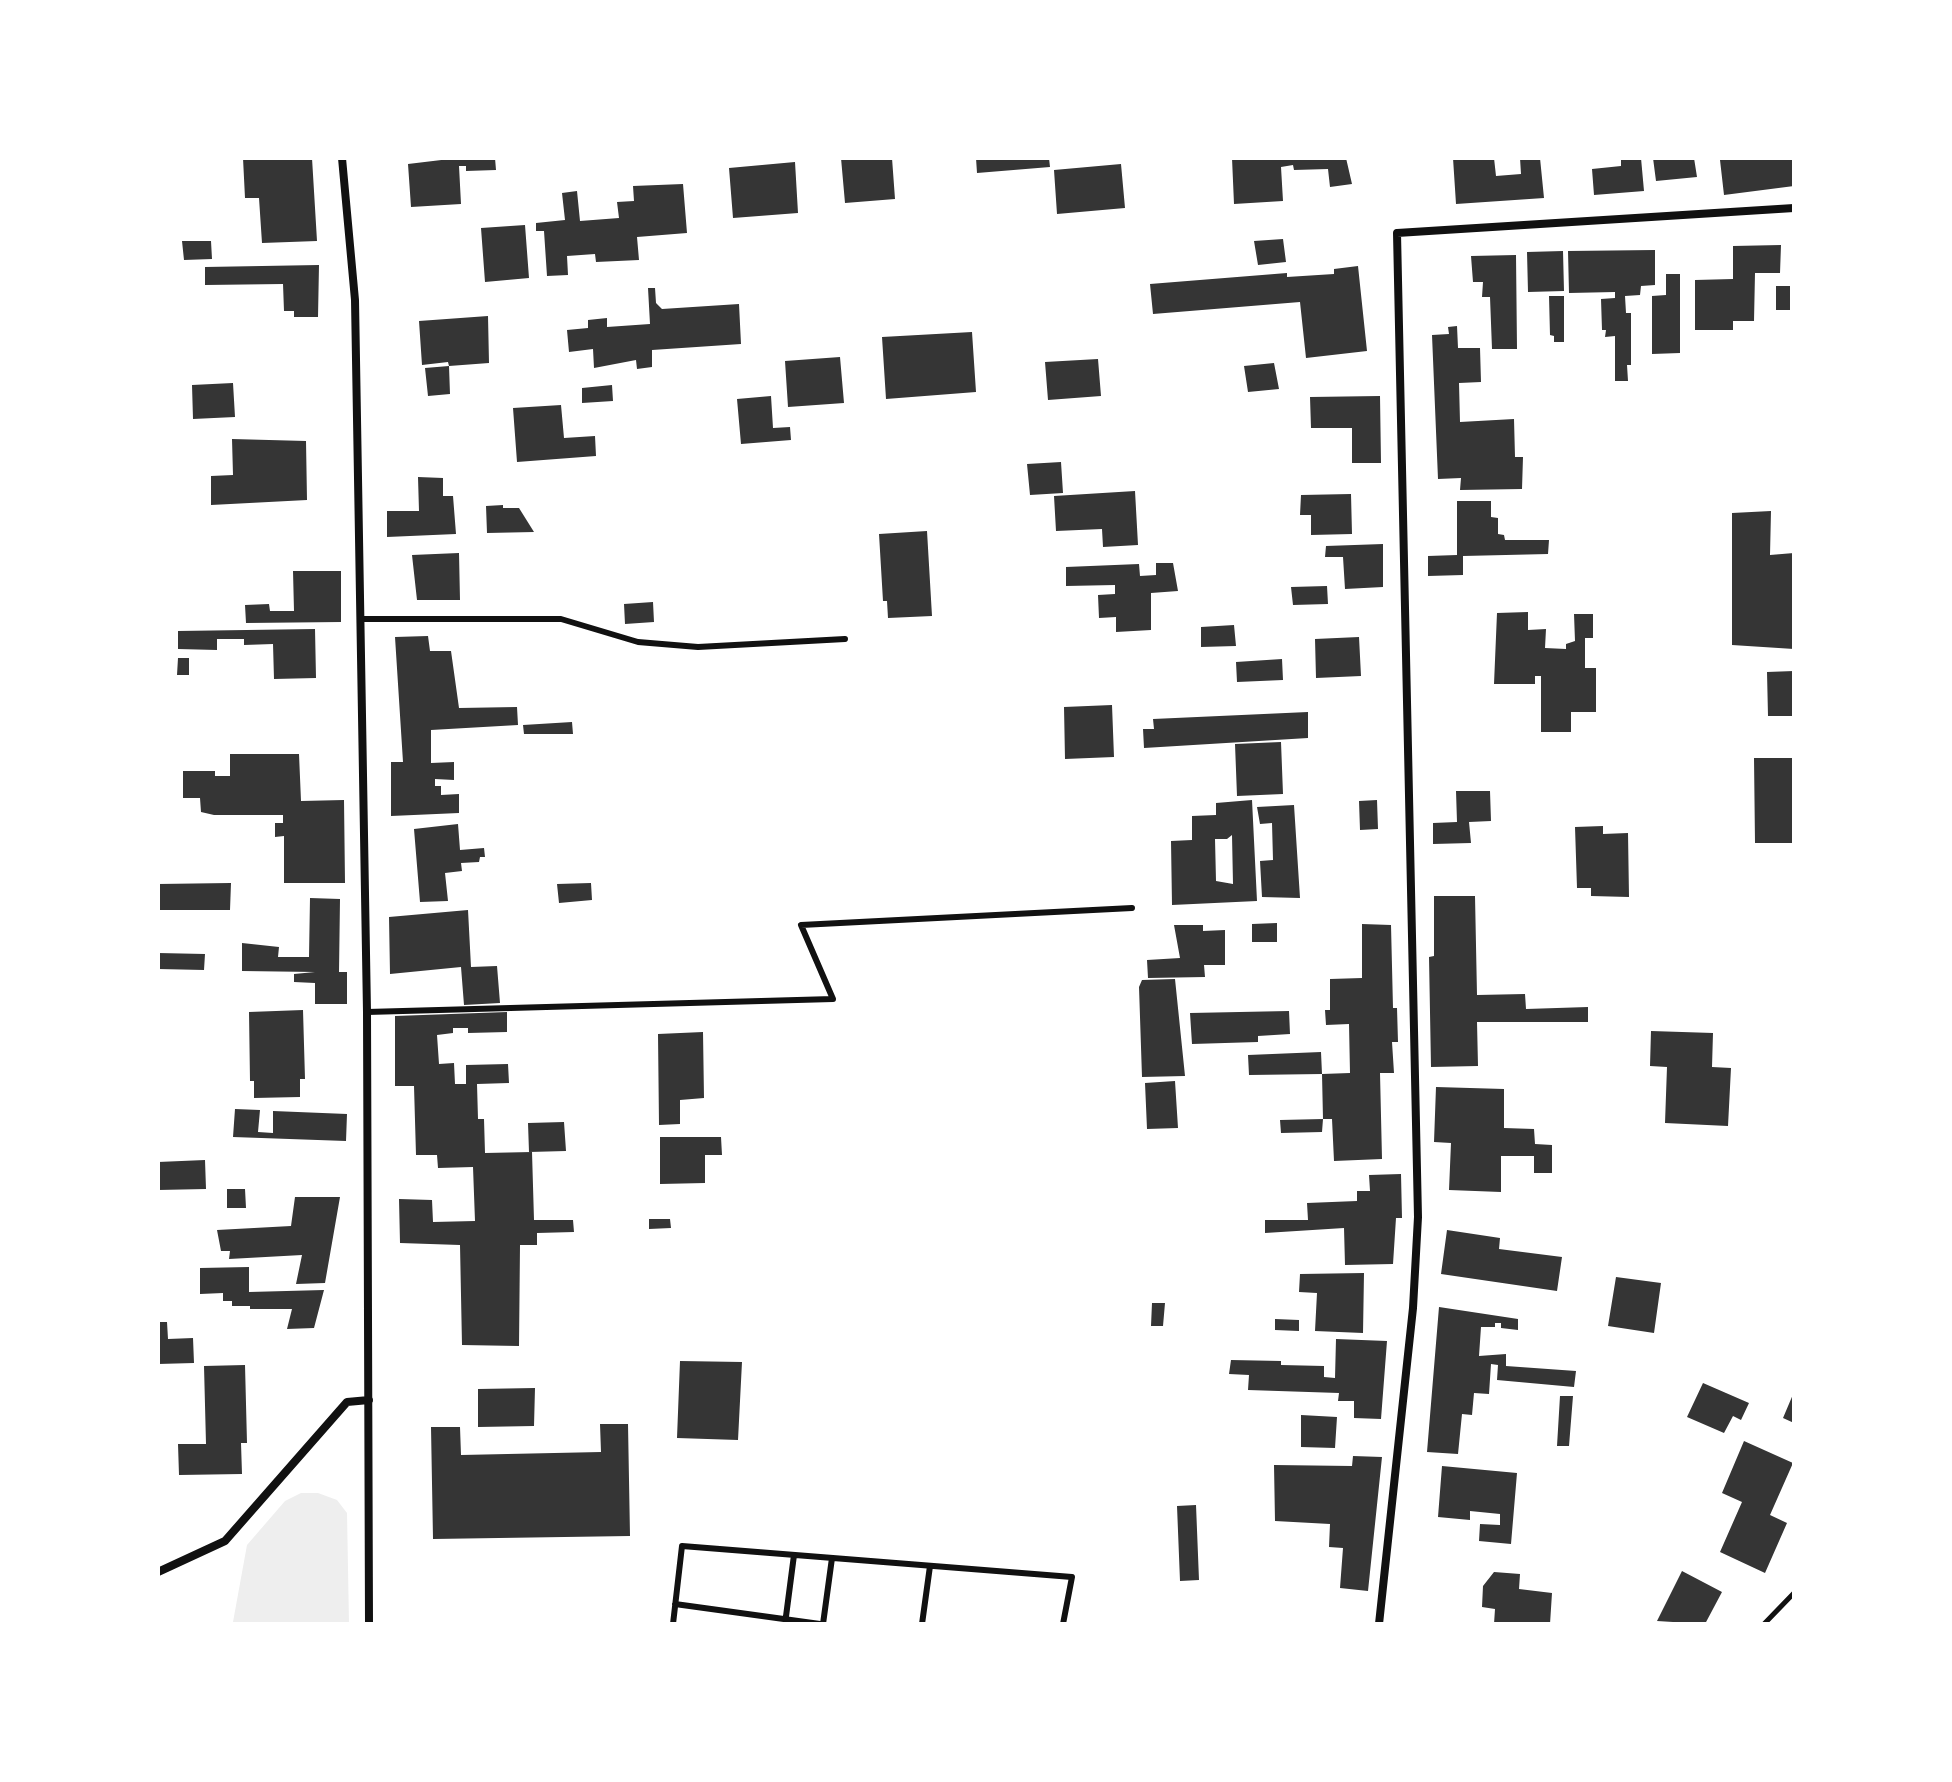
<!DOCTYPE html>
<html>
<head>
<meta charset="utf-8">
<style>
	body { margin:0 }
	#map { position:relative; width:1952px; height:1782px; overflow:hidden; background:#fff; font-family:"IBM Plex Serif",serif }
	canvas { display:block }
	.frame { position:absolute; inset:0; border:160px solid #fff; pointer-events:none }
</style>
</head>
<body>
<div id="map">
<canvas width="1952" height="1782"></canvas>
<div class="frame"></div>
</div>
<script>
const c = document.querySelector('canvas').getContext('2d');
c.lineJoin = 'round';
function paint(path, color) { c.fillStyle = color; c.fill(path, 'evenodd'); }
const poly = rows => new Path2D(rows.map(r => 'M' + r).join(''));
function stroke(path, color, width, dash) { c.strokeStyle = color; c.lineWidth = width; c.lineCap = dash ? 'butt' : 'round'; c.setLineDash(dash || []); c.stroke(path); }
paint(poly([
	[301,1493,318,1493,337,1500,347,1513,349,1624,233,1622,247,1545,285,1501]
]), '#eee');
paint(poly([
	[243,158,312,158,317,241,262,243,259,198,245,198],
	[458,158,495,158,496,170,466,171,466,166,459,166,461,204,411,207,408,164],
	[841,158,892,158,895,199,845,203],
	[976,158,1049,158,1050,167,977,173],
	[1232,158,1346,158,1352,184,1330,187,1328,169,1294,170,1293,165,1281,167,1283,201,1234,204],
	[1453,158,1494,158,1496,176,1521,174,1520,158,1540,158,1544,198,1456,204],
	[1621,158,1641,158,1644,191,1594,195,1592,169,1621,166],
	[1653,158,1694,158,1697,177,1656,181],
	[1794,158,1794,186,1724,195,1720,160],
	[795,162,798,213,733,218,729,168],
	[1121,164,1125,208,1057,214,1054,170],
	[683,184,687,233,637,237,639,260,596,262,595,254,567,256,568,275,547,276,544,231,536,231,536,223,565,220,562,193,577,191,580,221,619,218,617,202,634,201,633,186],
	[525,225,529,278,485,282,481,228],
	[1283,239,1286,262,1258,265,1254,241],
	[182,241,211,241,212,259,184,260],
	[1781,245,1780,273,1755,273,1754,321,1733,321,1733,330,1695,330,1695,280,1733,279,1733,246],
	[1655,250,1655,285,1641,286,1640,295,1625,296,1626,313,1631,313,1631,365,1627,365,1628,381,1615,381,1615,336,1605,337,1606,330,1602,330,1601,299,1615,298,1615,292,1569,293,1568,251],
	[1563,251,1564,291,1528,292,1527,252],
	[1516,255,1517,349,1492,349,1490,297,1482,297,1483,282,1473,282,1471,256],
	[319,265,318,317,294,317,294,311,284,311,283,284,205,285,205,267],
	[1358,266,1367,351,1306,358,1300,302,1153,314,1150,284,1287,273,1287,277,1334,274,1334,269],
	[1666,274,1680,274,1680,353,1652,354,1652,296,1666,295],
	[1776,286,1790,286,1790,310,1776,310],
	[648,288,655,288,656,303,662,309,739,304,741,344,652,350,652,367,637,369,636,360,594,368,593,349,569,352,567,330,588,328,588,320,607,318,607,327,650,324],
	[1549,296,1564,296,1564,342,1554,342,1554,336,1550,335],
	[488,316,489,363,449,366,450,394,428,396,425,368,449,366,448,362,422,365,419,321],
	[1457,326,1458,348,1480,348,1481,382,1459,383,1460,422,1514,419,1515,457,1523,457,1522,489,1460,490,1461,478,1438,479,1432,335,1449,334,1448,327],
	[972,332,976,392,886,399,882,337],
	[840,357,844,403,788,407,785,361],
	[1098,359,1101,396,1048,400,1045,362],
	[1274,363,1279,389,1248,392,1244,366],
	[233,383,235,417,193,419,192,385],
	[612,385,613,401,582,403,582,388],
	[771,396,773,428,790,427,791,440,741,444,737,399],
	[1380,396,1381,463,1352,463,1352,428,1311,428,1310,397],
	[561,405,564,438,595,436,596,456,517,462,513,408],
	[232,439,306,441,307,500,211,505,211,476,233,475],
	[1061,462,1063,493,1030,495,1027,464],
	[418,477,443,478,443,496,453,496,456,534,387,537,387,511,419,511],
	[1135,491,1138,545,1103,547,1102,529,1056,531,1054,496],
	[1351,494,1352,534,1311,535,1311,515,1300,515,1301,495],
	[1457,501,1491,501,1491,517,1498,518,1498,534,1504,535,1505,540,1549,540,1548,554,1463,556,1463,575,1428,576,1428,556,1457,555],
	[503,505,503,508,519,508,534,532,487,533,486,506],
	[1771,511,1770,555,1794,553,1794,649,1732,645,1732,513],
	[927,531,932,616,888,618,887,601,883,601,879,534],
	[1383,544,1383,587,1345,589,1343,557,1325,557,1326,546],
	[459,553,460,600,417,600,412,555],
	[1156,563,1173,563,1178,591,1151,593,1151,630,1116,632,1116,617,1099,618,1098,595,1115,594,1115,585,1066,586,1066,567,1139,564,1140,576,1156,575],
	[293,571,341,571,341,622,246,623,245,605,269,604,270,611,294,611],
	[1327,586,1328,604,1293,605,1291,587],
	[653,602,654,622,625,624,624,604],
	[1528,612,1528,630,1546,629,1545,648,1566,649,1566,644,1575,641,1574,614,1593,614,1593,638,1585,638,1585,668,1596,668,1596,712,1571,712,1571,732,1541,732,1541,676,1535,676,1535,684,1494,684,1497,613],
	[1234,625,1236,646,1201,647,1201,627],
	[315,629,316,678,274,679,273,644,244,645,244,639,217,639,217,650,178,649,178,631],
	[428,636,430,651,451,651,459,708,517,707,518,725,431,730,431,763,454,762,454,780,435,779,435,786,441,786,441,795,459,794,459,813,391,816,391,762,403,762,395,637],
	[1359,637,1361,676,1316,678,1315,639],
	[178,658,189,658,189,675,177,675],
	[1282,659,1283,680,1237,682,1236,662],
	[1794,671,1794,716,1768,716,1767,672],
	[1112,705,1114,757,1065,759,1064,707],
	[1308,712,1308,738,1144,748,1143,729,1154,729,1153,719],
	[572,722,573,734,524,734,523,725],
	[1281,742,1283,794,1237,796,1235,744],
	[230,754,299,754,301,801,344,800,345,883,284,883,284,836,275,837,275,823,283,823,283,815,214,815,201,812,200,798,183,798,183,771,215,771,215,776,230,776],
	[1754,758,1794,758,1794,843,1755,843],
	[1456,791,1490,791,1491,821,1469,822,1471,843,1433,844,1433,823,1457,822],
	[1252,800,1257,901,1172,905,1171,841,1192,840,1192,816,1216,815,1216,803],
	[1232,835,1233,884,1216,881,1215,839,1227,839],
	[1377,800,1378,829,1360,830,1359,801],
	[1294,805,1300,898,1262,897,1260,861,1273,860,1272,823,1260,824,1257,807],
	[458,824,460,850,484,848,485,857,480,857,479,862,461,863,462,871,445,873,448,901,420,902,414,829],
	[1603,826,1603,834,1628,833,1629,897,1591,896,1591,888,1577,888,1575,827],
	[231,883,230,910,158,910,158,884],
	[591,883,592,900,559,903,557,884],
	[1434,896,1475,896,1477,995,1525,994,1526,1009,1588,1007,1588,1022,1477,1022,1478,1066,1431,1067,1429,957,1434,956],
	[310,898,340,899,339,972,347,972,347,1004,315,1004,315,983,294,982,294,974,315,972,242,971,242,943,279,947,278,957,309,957],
	[468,910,471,967,497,966,500,1003,464,1005,461,967,390,974,389,917],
	[1277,923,1277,942,1252,942,1252,924],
	[1362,924,1391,925,1393,1008,1397,1008,1398,1042,1392,1042,1394,1073,1380,1073,1382,1159,1334,1161,1332,1119,1323,1119,1322,1074,1350,1073,1349,1024,1326,1025,1325,1010,1330,1010,1330,979,1362,978],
	[1174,925,1203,925,1203,931,1225,930,1225,965,1204,965,1205,977,1148,978,1147,960,1180,958],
	[158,953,205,954,204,970,158,969],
	[1175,979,1185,1076,1142,1077,1139,987,1142,980],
	[303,1010,305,1079,300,1079,300,1097,254,1098,254,1081,250,1081,249,1012],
	[1289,1011,1290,1034,1258,1036,1258,1042,1192,1044,1190,1013],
	[507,1012,507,1032,468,1033,468,1028,453,1028,453,1033,437,1035,439,1064,454,1063,455,1084,466,1084,466,1065,508,1064,509,1083,477,1084,478,1119,484,1119,485,1153,532,1152,534,1220,573,1220,574,1232,537,1233,537,1245,520,1245,519,1346,462,1345,460,1245,400,1243,399,1199,432,1200,433,1222,475,1221,473,1167,438,1168,437,1155,416,1155,414,1086,395,1086,395,1016],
	[1651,1031,1713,1033,1712,1067,1731,1068,1728,1126,1665,1123,1667,1067,1650,1066],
	[703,1032,704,1098,680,1100,680,1124,659,1125,658,1034],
	[1321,1052,1322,1074,1249,1075,1248,1055],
	[1175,1081,1178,1128,1147,1129,1145,1083],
	[1436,1087,1504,1089,1504,1128,1534,1129,1535,1144,1552,1145,1552,1173,1534,1173,1534,1156,1501,1156,1501,1192,1449,1190,1451,1143,1434,1142],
	[235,1109,260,1110,258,1132,273,1133,273,1111,347,1114,346,1141,233,1137],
	[1323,1119,1322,1132,1281,1133,1280,1120],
	[564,1122,566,1151,529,1152,528,1123],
	[660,1137,721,1137,722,1155,705,1155,705,1183,660,1184],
	[205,1160,206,1189,158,1190,158,1162],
	[1401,1174,1402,1218,1396,1218,1393,1264,1345,1265,1344,1228,1265,1233,1265,1220,1308,1220,1307,1203,1357,1201,1357,1191,1370,1191,1369,1175],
	[227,1189,245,1189,246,1208,227,1208],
	[295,1197,340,1197,325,1283,296,1284,302,1255,229,1259,230,1251,221,1251,217,1230,291,1226],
	[649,1219,670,1219,671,1228,649,1229],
	[1447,1230,1500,1238,1499,1249,1562,1257,1557,1291,1441,1274],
	[249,1267,249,1292,324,1290,314,1328,287,1329,292,1309,250,1309,250,1306,232,1306,232,1301,223,1301,223,1293,200,1294,200,1268],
	[1364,1273,1363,1333,1315,1331,1317,1293,1299,1292,1300,1274],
	[1616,1277,1661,1283,1654,1333,1608,1326],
	[1152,1303,1165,1303,1163,1326,1151,1326],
	[1439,1307,1518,1319,1518,1330,1501,1328,1501,1323,1495,1323,1495,1327,1481,1327,1479,1356,1506,1354,1506,1366,1576,1371,1574,1387,1497,1380,1498,1365,1491,1364,1489,1394,1474,1393,1472,1415,1462,1414,1458,1454,1427,1452],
	[1275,1319,1299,1320,1299,1331,1275,1330],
	[158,1322,167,1322,168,1339,193,1338,194,1363,158,1364],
	[1336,1339,1387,1341,1381,1419,1354,1418,1354,1401,1338,1401,1339,1393,1248,1390,1249,1375,1229,1374,1231,1360,1281,1361,1281,1365,1324,1366,1324,1377,1335,1378],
	[680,1361,742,1362,738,1440,677,1438],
	[245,1365,247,1443,241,1443,242,1474,179,1475,178,1444,206,1444,204,1366],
	[1703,1383,1749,1403,1741,1420,1733,1416,1724,1433,1687,1417],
	[535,1388,534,1426,478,1427,478,1389],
	[1794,1392,1794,1423,1783,1418],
	[1560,1396,1573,1396,1569,1446,1557,1446],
	[1301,1415,1337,1417,1335,1448,1301,1447],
	[600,1424,628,1424,630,1536,433,1539,431,1427,460,1427,461,1455,601,1452],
	[1744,1441,1793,1463,1770,1515,1787,1523,1765,1573,1720,1552,1742,1502,1722,1493],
	[1353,1456,1382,1457,1368,1591,1340,1588,1343,1548,1329,1547,1330,1524,1275,1521,1274,1465,1352,1466],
	[1442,1466,1517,1473,1511,1544,1479,1541,1480,1524,1500,1525,1500,1514,1470,1511,1470,1520,1438,1517],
	[1196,1505,1199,1580,1180,1581,1177,1506],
	[1682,1571,1722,1592,1705,1624,1657,1621],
	[1494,1572,1520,1574,1519,1589,1552,1593,1550,1624,1494,1624,1495,1609,1482,1607,1483,1586]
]), '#353535');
stroke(poly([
	[1764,1624,1794,1593]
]), '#111', 5);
stroke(poly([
	[360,619,561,619,638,642,698,647,845,639],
	[367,1012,833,999,801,925,1132,908],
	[675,1604,820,1624],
	[673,1624,682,1546,1072,1577,1063,1624],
	[785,1624,794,1555],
	[823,1624,832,1558],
	[922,1624,930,1566]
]), '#111', 6);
stroke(poly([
	[342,158,355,300,367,1012,369,1624],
	[158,1572,225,1541,347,1402,369,1400],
	[1379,1624,1413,1308,1418,1217,1397,233,1794,208]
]), '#111', 8);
</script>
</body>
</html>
